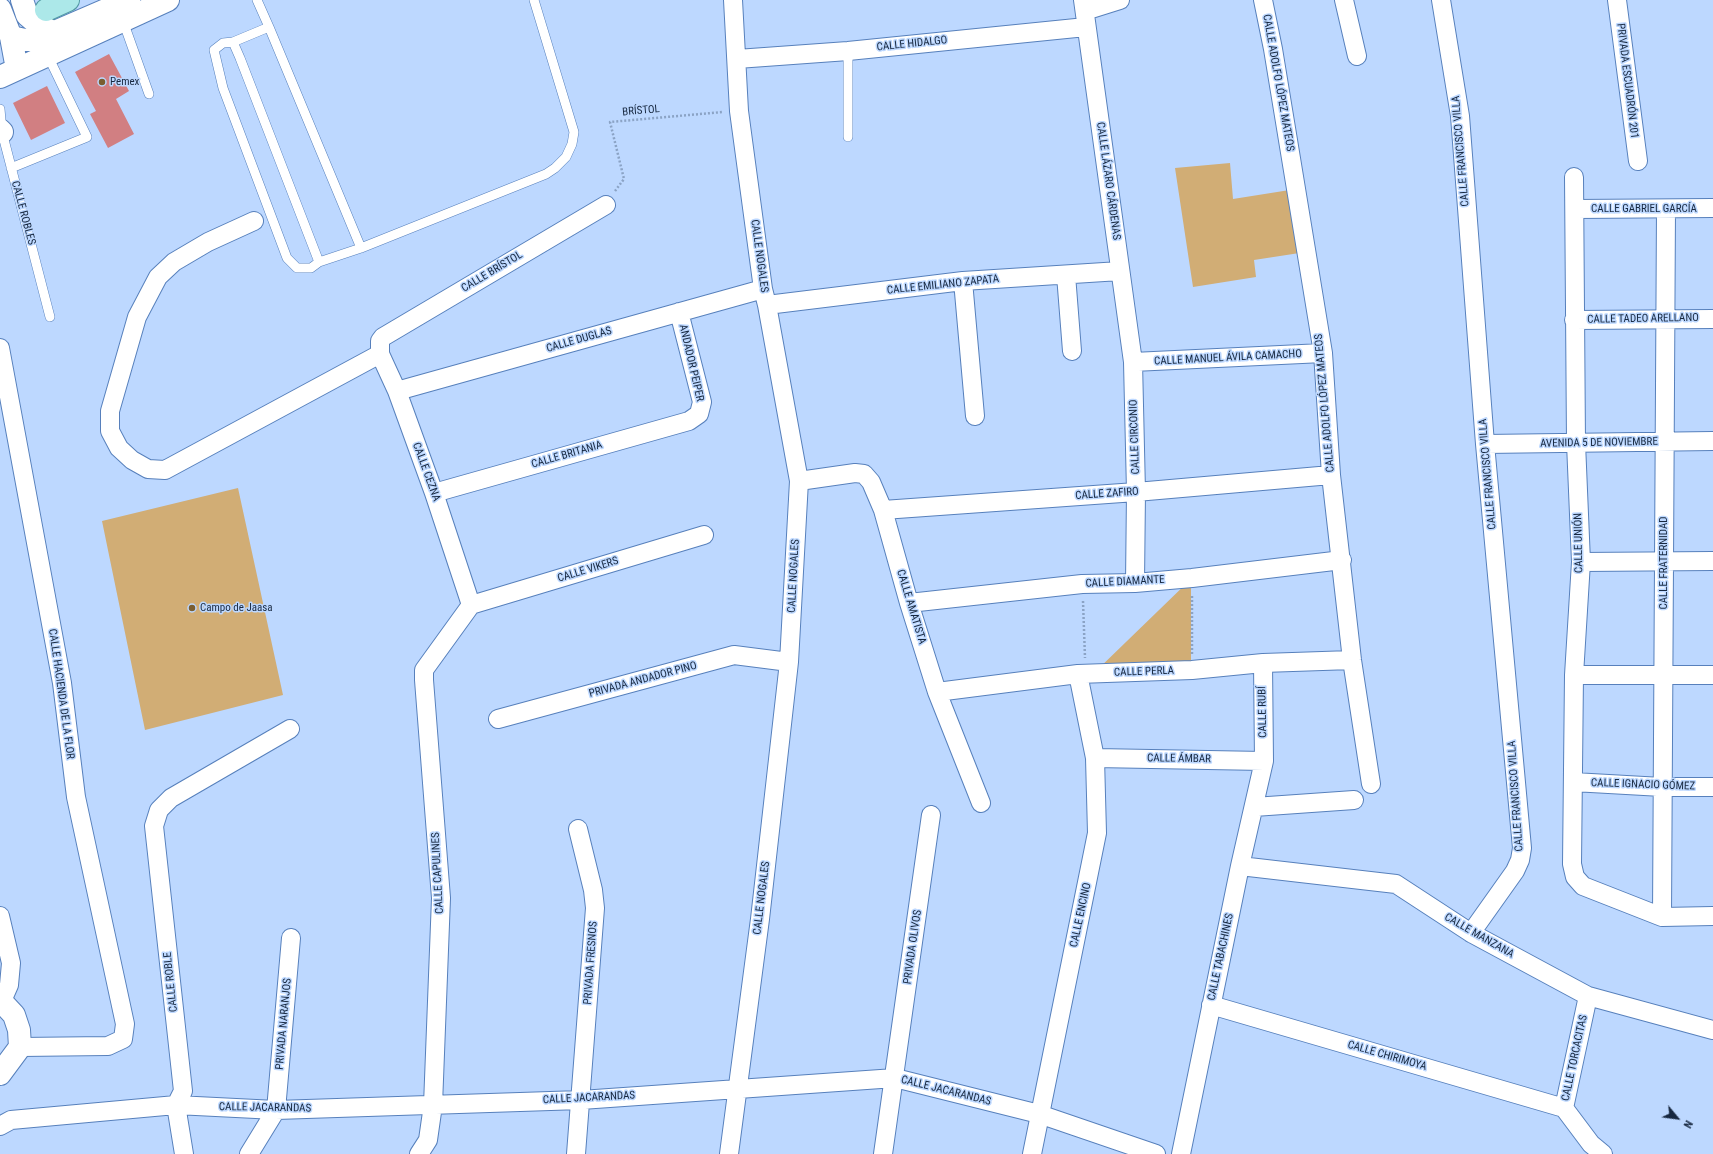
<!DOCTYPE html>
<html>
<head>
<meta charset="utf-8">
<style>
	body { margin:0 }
	#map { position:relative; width:1713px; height:1154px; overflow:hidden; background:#bdd8ff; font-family:"Roboto Condensed",sans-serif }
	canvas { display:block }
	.north { position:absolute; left:1657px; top:1098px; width:40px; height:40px; -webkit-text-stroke:3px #bdd8ff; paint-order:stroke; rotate:119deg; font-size:11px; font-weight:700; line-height:16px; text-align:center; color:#172840 }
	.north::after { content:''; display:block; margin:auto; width:14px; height:18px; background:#172840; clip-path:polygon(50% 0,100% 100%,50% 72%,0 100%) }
</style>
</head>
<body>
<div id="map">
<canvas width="1713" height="1154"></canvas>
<div class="north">N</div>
</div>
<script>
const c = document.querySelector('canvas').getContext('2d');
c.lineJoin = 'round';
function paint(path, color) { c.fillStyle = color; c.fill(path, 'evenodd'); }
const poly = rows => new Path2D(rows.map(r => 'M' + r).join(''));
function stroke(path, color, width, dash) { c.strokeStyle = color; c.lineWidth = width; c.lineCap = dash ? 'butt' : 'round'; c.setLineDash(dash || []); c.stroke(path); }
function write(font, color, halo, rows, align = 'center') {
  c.font = font + ' "Roboto Condensed",sans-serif'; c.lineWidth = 3; c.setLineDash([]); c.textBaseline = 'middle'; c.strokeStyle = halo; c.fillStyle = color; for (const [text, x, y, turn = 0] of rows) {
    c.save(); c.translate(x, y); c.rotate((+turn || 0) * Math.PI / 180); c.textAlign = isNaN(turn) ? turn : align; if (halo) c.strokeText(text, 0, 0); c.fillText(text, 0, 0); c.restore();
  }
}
paint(poly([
	[1230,163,1233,199,1296,189,1306,252,1254,260,1256,277,1193,287,1175,168],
	[238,488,283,695,145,730,102,521],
	[1191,579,1191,669,1094,673]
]), '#d1ad75');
paint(poly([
	[109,54,129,91,116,99,134,134,108,148,90,114,96,111,75,72],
	[47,86,65,123,31,140,13,103]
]), '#d17f82');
const lane = poly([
	[257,0,269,27,233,42,223,43,214,50,223,88,287,258,297,268,311,268,319,262,361,248,546,174,555,168,566,157,572,144,574,132,534,0],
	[123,21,149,94],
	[269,27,361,248],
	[233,42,240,58,319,262],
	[848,51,848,137],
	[0,109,2,132,50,317],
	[11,168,87,137,48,56]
]);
const street = poly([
	[1083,0,1133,362,1136,492,1135,583],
	[1263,0,1273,49,1323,353,1331,475,1352,660,1371,784],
	[1344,0,1357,56],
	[1441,0,1460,116,1485,444,1522,848,1520,860,1515,871,1471,933],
	[1617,0,1638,161],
	[1085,11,1120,0],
	[737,59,848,51,1086,27],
	[1574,177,1576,443,1581,562,1574,675,1572,864,1575,877,1583,886,1662,917,1713,916],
	[1575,209,1713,208],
	[254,221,208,242,174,262,158,277,137,317,110,411,110,431,119,448,132,460,148,469,165,470,380,354],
	[1066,275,1072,351],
	[963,281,975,416],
	[767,305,963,281,1120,271],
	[1574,320,1713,319],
	[0,348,62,683,76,797,125,1024,123,1039,108,1046,20,1047],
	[1133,362,1323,353],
	[397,391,763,289],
	[1485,444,1713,441],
	[799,481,855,473,864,474,871,482,883,510,909,603,937,692,981,803],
	[434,493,689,421,699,414,702,402,679,312],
	[883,510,1136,492,1331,475],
	[1581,562,1713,561],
	[909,603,1082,584,1135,583,1192,578,1342,560],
	[471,605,434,493,397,391,380,354,380,341,383,337,606,205],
	[471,605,704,535],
	[1574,675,1713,675],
	[937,692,1078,674,1192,670,1263,663,1352,660],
	[498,719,734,655,789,662],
	[1095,758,1264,761],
	[1573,782,1662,787,1713,787],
	[1254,807,1354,800],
	[1240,866,1396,884,1471,933,1588,996,1713,1030],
	[0,916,11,963,9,985,2,1001],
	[1662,917,1666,209],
	[1588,996,1564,1108,1591,1144,1603,1154],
	[1211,1005,1564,1108],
	[0,1126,11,1120,176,1105,276,1110,581,1100,895,1078,1039,1114,1156,1154],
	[184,1154,176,1105,183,1091,154,826,159,810,171,798,290,729],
	[249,1154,276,1110,291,938],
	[419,1154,428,1140,433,1105,441,898,424,680,424,670,471,605],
	[576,1154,595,908,593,890,578,829],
	[729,1154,760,919,789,662,799,481,767,305,763,289,739,111,733,0],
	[883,1154,931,815],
	[1032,1154,1097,833,1095,758,1078,674],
	[1181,1154,1240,866,1264,761,1263,663]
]);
const secondary = poly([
	[22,0,27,15,40,26,62,36],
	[0,9,11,37,17,69],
	[11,37,25,40,36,40,129,0],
	[0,77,168,0],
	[0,130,2,132],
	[0,1000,14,1015,19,1030,20,1047,0,1074]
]);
const primary = poly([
	[46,10,68,0]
]);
stroke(lane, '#5780bc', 10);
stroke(street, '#5780bc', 20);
stroke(secondary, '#5780bc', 24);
stroke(primary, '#539aa4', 24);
stroke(poly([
	[615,191,624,179,610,122,723,112],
	[1083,601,1085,658],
	[1192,654,1192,595]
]), '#8ba3c5', 2.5, [2, 2]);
stroke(lane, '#fff', 9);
stroke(street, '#fff', 18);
stroke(secondary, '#fff', 22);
stroke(primary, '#ace8e9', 22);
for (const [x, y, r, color] of [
	[102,82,4,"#7a5e30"],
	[192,608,4,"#7a5e30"]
]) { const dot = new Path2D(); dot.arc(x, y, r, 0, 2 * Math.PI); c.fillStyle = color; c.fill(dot); stroke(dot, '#bdd8ff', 1.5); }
write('11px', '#172840', '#bdd8ff', [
	["CALLE HIDALGO",912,44,-6],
	["PRIVADA ESCUADRÓN 201",1627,81,83],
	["CALLE ADOLFO LÓPEZ MATEOS",1278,83,80],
	["BRÍSTOL",641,111,-5],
	["CALLE FRANCISCO VILLA",1461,151,-95],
	["CALLE LÁZARO CÁRDENAS",1108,181,82],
	["CALLE GABRIEL GARCÍA",1644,209],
	["CALLE ROBLES",23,213,75],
	["CALLE NOGALES",759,256,82],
	["CALLE BRÍSTOL",492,272,-31],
	["CALLE EMILIANO ZAPATA",943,285,-6],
	["CALLE TADEO ARELLANO",1643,319,-1],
	["CALLE DUGLAS",579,340,-16],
	["CALLE MANUEL ÁVILA CAMACHO",1228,358,-3],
	["ANDADOR PEIPER",691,363,77],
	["CALLE ADOLFO LÓPEZ MATEOS",1325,403,-95],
	["CALLE CIRCONIO",1135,437,-92],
	["AVENIDA 5 DE NOVIEMBRE",1599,443,-1],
	["CALLE BRITANIA",567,455,-16],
	["CALLE CEZNA",426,472,70],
	["CALLE FRANCISCO VILLA",1488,474,-95],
	["CALLE ZAFIRO",1107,494,-4],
	["CALLE UNIÓN",1579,543,-91],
	["CALLE FRATERNIDAD",1664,563,-90],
	["CALLE VIKERS",588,570,-17],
	["CALLE NOGALES",794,576,-87],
	["CALLE DIAMANTE",1125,582,-3],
	["CALLE AMATISTA",911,607,73],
	["CALLE PERLA",1144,672,-2],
	["PRIVADA ANDADOR PINO",643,680,-15],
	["CALLE HACIENDA DE LA FLOR",61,694,82],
	["CALLE RUBÍ",1263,712,-91],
	["CALLE ÁMBAR",1179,759,1],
	["CALLE IGNACIO GÓMEZ",1643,785,2],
	["CALLE FRANCISCO VILLA",1516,796,-94],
	["CALLE CAPULINES",438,873,-93],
	["CALLE NOGALES",762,898,-83],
	["CALLE ENCINO",1081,915,-78],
	["CALLE MANZANA",1479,936,30],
	["PRIVADA OLIVOS",913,947,-82],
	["CALLE TABACHINES",1221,957,-78],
	["PRIVADA FRESNOS",591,963,-86],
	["CALLE ROBLE",171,982,-96],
	["PRIVADA NARANJOS",284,1024,-85],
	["CALLE CHIRIMOYA",1387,1056,16],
	["CALLE TORCACITAS",1575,1058,-78],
	["CALLE JACARANDAS",946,1091,14],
	["CALLE JACARANDAS",589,1098,-3],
	["CALLE JACARANDAS",265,1108,1]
]);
write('11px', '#172840', '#bdd8ff', [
	["Pemex",110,82],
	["Campo de Jaasa",200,608]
], 'left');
</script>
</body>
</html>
